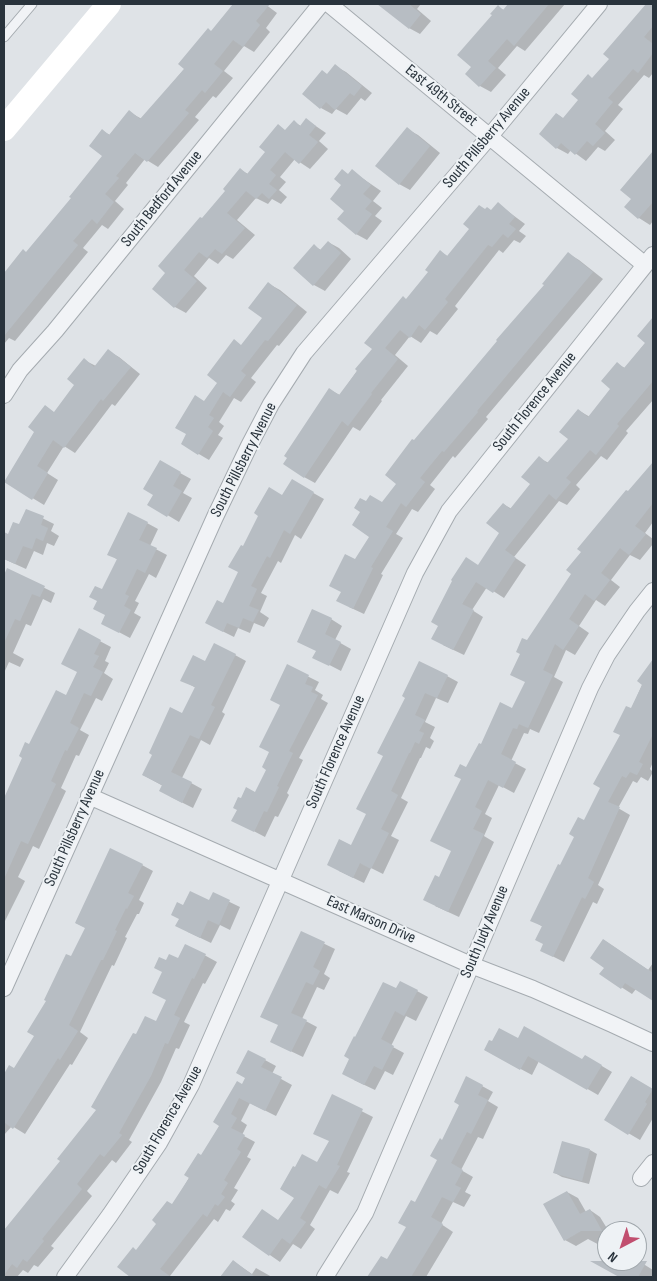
<!DOCTYPE html>
<html>
<head>
<meta charset="utf-8">
<style>
	body { margin:0 }
	#map { position:relative; width:657px; height:1281px; overflow:hidden; background:#dfe3e7; font-family:"Sofia Sans Condensed",sans-serif }
	canvas { display:block }
	.frame { position:absolute; inset:0; border:5px solid #29333c; pointer-events:none }
	.north { position:absolute; left:597px; top:1221px; width:50px; height:50px; box-sizing:border-box; background:#eef2f5; border:1px solid #9fa6ab; border-radius:50%; rotate:220deg; font-size:14px; font-weight:700; line-height:20px; text-align:center; color:#29333c }
	.north::after { content:''; display:block; margin:auto; width:18px; height:22px; background:#c14f6f; clip-path:polygon(50% 0,100% 100%,50% 72%,0 100%) }
</style>
</head>
<body>
<div id="map">
<canvas width="657" height="1281"></canvas>
<div class="frame"></div>
<div class="north">N</div>
</div>
<script>
const c = document.querySelector('canvas').getContext('2d');
c.lineJoin = 'round';
function paint(path, color) { c.fillStyle = color; c.fill(path, 'evenodd'); }
const poly = rows => new Path2D(rows.map(r => 'M' + r).join(''));
function stroke(path, color, width, dash) { c.strokeStyle = color; c.lineWidth = width; c.lineCap = dash ? 'butt' : 'round'; c.setLineDash(dash || []); c.stroke(path); }
function write(font, color, halo, rows, align = 'center') {
  c.font = font + ' "Sofia Sans Condensed",sans-serif'; c.lineWidth = 4; c.setLineDash([]); c.textBaseline = 'middle'; c.strokeStyle = halo; c.fillStyle = color; for (const [text, x, y, turn = 0] of rows) {
    c.save(); c.translate(x, y); c.rotate((+turn || 0) * Math.PI / 180); c.textAlign = isNaN(turn) ? turn : align; if (halo) c.strokeText(text, 0, 0); c.fillText(text, 0, 0); c.restore();
  }
}
paint(poly([
	[234,4,265,4,277,13,266,28,270,32,254,52,244,46,224,71,233,78,216,98,213,96,195,117,199,120,158,167,145,159,126,183,128,185,115,201,124,209,108,229,102,225,83,248,88,252,15,341,9,338,4,344,4,275,23,251,26,253,73,198,103,156,103,131,110,135,129,112,142,119,185,68],
	[379,4,421,4,417,9,431,21,420,34,409,28],
	[509,4,565,4,525,51,517,46,498,68,506,75,491,92,480,86,473,67,493,15,498,7,504,10],
	[648,4,653,4,653,73,649,78,644,75,618,105,623,109,605,131,615,140,605,151,598,147,586,161,571,150,568,154,557,148,557,114,564,119,580,100,588,76,593,79,610,59,605,54],
	[335,66,346,72,372,93,365,101,361,98,347,115,336,109,332,114,321,108,328,75],
	[307,120,326,133,319,141,328,149,310,169,295,159,280,177,286,182,279,190,287,197,281,204,272,199,268,204,256,198,237,220,255,235,233,259,226,255,218,264,209,258,194,276,207,288,186,313,175,307,154,289,167,273,202,219,227,191,241,170,248,174,294,122,301,126],
	[407,129,418,135,440,153,410,190,399,184],
	[653,154,653,221,650,225,639,218,626,207,633,199,622,190],
	[343,171,349,175,352,171,381,191,373,201,382,208,375,216,382,221,367,240,356,234,346,211],
	[498,204,525,224,519,231,526,236,520,243,514,240,503,253,499,250,455,306,458,309,437,335,430,331,421,343,410,336,395,355,408,366,381,400,382,401,360,431,353,427,315,483,304,477,330,390,340,395,407,300,430,272,441,252,449,257,486,210,492,211],
	[328,242,339,248,351,259,325,291,314,285,314,246,321,250],
	[569,254,579,260,603,279,486,417,488,419,455,458,453,456,430,485,435,489,418,512,412,509,396,534,403,538,381,574,383,575,364,614,349,607,356,561,371,536,366,503,382,504,398,483,414,441,546,285],
	[269,284,280,290,307,312,279,346,277,345,251,378,256,382,241,402,234,398,219,422,224,426,218,435,223,438,209,460,182,444,205,402,242,346,264,318],
	[653,319,653,400,626,431,628,433,607,460,601,456,576,485,580,489,567,505,559,501,514,557,526,565,504,598,487,587,472,610,483,617,464,655,443,645,479,566,501,533,503,504,512,509,532,484,539,458,549,463,570,439,578,410,590,417,612,389,617,364,625,368,646,342,639,336],
	[108,351,119,357,140,374,115,406,112,404,75,453,64,446,47,473,58,480,44,505,6,482,76,385,84,360,96,366],
	[160,462,191,479,183,493,192,498,179,522,149,504,155,494],
	[653,464,653,522,645,533,653,539,653,544,640,560,630,555,611,580,620,587,605,606,596,600,579,626,589,633,575,655,566,650,554,677,563,682,539,733,530,729,528,734,524,733,511,761,526,769,514,793,499,785,485,814,492,818,484,836,494,842,459,917,435,906,439,879,452,851,467,769,481,746,513,709,526,682,527,642,628,493],
	[292,481,324,499,301,539,295,535,281,563,278,561,261,593,267,596,260,612,269,618,264,627,254,623,250,633,238,628,234,637,218,629,224,605,239,572,243,547,283,497],
	[26,510,54,524,51,531,59,536,54,546,47,543,43,555,34,551,26,569,4,559,4,539,6,534,9,536,20,526],
	[147,523,158,529,150,546,167,555,156,578,149,574,135,601,139,603,134,613,141,617,130,638,113,629,106,615,102,591,118,560,109,554],
	[7,570,55,593,51,603,43,599,31,626,26,624,13,653,24,659,20,667,9,662,4,673,4,578],
	[331,619,342,626,335,640,351,649,341,671,314,657],
	[79,630,111,647,105,661,109,663,104,673,113,679,102,701,96,698,80,730,89,735,79,756,76,755,61,788,66,791,39,849,33,846,18,877,25,881,4,923,4,802,30,746,67,697,78,673],
	[235,655,246,661,222,712,225,714,210,745,201,740,182,778,202,789,193,808,171,797,163,786,143,775,182,715,196,688,182,680,206,663],
	[652,662,653,762,650,769,653,772,648,781,641,777,637,783,633,781,618,808,630,815,598,885,604,889,597,904,593,902,564,962,552,956,545,944,543,927,532,920,585,822,601,788,631,710],
	[287,666,319,682,315,690,323,695,321,699,328,703,299,758,303,760,287,793,289,795,278,817,275,816,265,837,244,826,242,800,256,793,267,769,281,705],
	[447,676,458,682,448,703,436,698,425,722,435,727,430,738,434,741,430,749,426,747,421,758,420,758,401,798,408,802,391,836,399,840,383,874,371,868,364,883,339,871,368,814,385,756,406,697],
	[142,865,153,871,139,900,144,903,139,914,137,914,125,937,127,938,114,966,112,965,80,1032,88,1038,72,1065,70,1064,25,1134,12,1126,4,1135,4,1076,10,1067,14,1069,35,1036,86,928,76,923],
	[213,894,240,907,230,930,220,925,211,943,188,932,180,919,184,907,209,902],
	[302,933,335,949,324,974,330,978,324,990,317,987,302,1019,317,1027,303,1057,282,1047,279,1025],
	[604,940,648,970,653,963,653,999,636,989,632,994,601,974,606,968],
	[186,945,217,962,205,984,203,983,184,1022,190,1025,179,1049,176,1048,161,1082,129,1140,132,1142,116,1163,112,1160,87,1191,92,1196,51,1246,54,1248,38,1267,34,1265,28,1273,23,1270,17,1277,4,1277,4,1233,62,1161,98,1110,136,1036,157,1023,168,1001,167,962,179,960],
	[397,990,417,991,428,997,416,1021,406,1016,391,1046,404,1053,393,1075,385,1071,375,1090,354,1080,351,1059],
	[518,1039,583,1061,585,1056,612,1072,598,1095,539,1061,532,1075,485,1050],
	[265,1060,276,1066,272,1074,292,1085,276,1116,250,1103,241,1121,247,1125,242,1135,255,1142,247,1157,251,1159,234,1188,238,1190,231,1201,235,1204,230,1211,226,1209,218,1222,214,1219,170,1276,172,1277,129,1277,137,1251,173,1205,243,1086],
	[632,1077,653,1090,653,1118,640,1140,606,1120],
	[482,1086,493,1092,488,1101,498,1107,483,1139,478,1137,461,1170,473,1177,465,1192,471,1195,464,1207,453,1202,441,1224,453,1232,426,1277,369,1277,381,1258,387,1261,407,1227,415,1204,439,1160,443,1142],
	[332,1096,373,1117,347,1172,350,1173,338,1194,330,1190,310,1225,315,1229,301,1249,293,1244,280,1262,244,1237,279,1221,318,1164,330,1141],
	[590,1150,597,1154,589,1184,562,1177,555,1173],
	[567,1192,578,1198,586,1212,590,1210,600,1217,608,1230,609,1229,613,1231,607,1231,607,1249,588,1239,576,1246,565,1240],
	[637,1245,643,1249,637,1260],
	[607,1252,607,1261,637,1260,653,1270,653,1275,652,1277,621,1277,599,1265],
	[233,1261,252,1274,256,1268,272,1277,221,1277]
]), '#0003');
paint(poly([
	[233,4,270,4,256,21,260,25,243,47,233,40,214,64,223,71,205,93,202,90,185,110,189,113,147,162,135,153,116,176,119,178,105,194,114,202,97,224,92,219,73,241,78,245,4,336,4,273,23,249,26,252,71,198,69,197,102,156,89,146,102,129,109,135,129,110,140,119,184,69,178,64,208,28,211,31],
	[377,4,409,4,421,14,409,29],
	[508,4,549,4,514,46,507,39,488,61,496,68,479,87,465,74,471,67,457,55,492,15,490,14,498,5,503,10],
	[646,4,653,4,653,26,644,37,653,44,653,53,638,73,633,69,608,98,613,102,595,124,605,133,593,146,587,141,575,155,561,143,556,149,539,134,556,113,563,118,578,100,571,94,588,74,592,78,609,59,603,54],
	[335,64,362,86,354,96,350,93,335,110,326,102,320,109,302,94,322,70,327,74],
	[306,118,316,126,309,135,318,142,299,164,285,152,270,170,276,175,269,184,277,190,269,199,262,193,256,199,246,191,227,213,245,228,222,254,215,249,207,258,199,252,184,270,197,281,174,308,152,289,165,273,158,266,200,217,202,218,225,191,223,189,240,168,247,174,265,152,259,147,278,124,285,130,294,120,300,126],
	[407,127,430,146,399,185,375,166],
	[653,151,653,202,638,219,624,207,631,199,620,190],
	[342,169,348,174,352,169,371,185,363,194,372,201,365,209,372,214,356,235,337,219,344,211,330,199,341,185,334,179],
	[498,202,515,217,509,224,516,229,508,238,503,234,492,247,488,245,445,299,448,302,425,330,419,325,410,338,400,330,385,348,398,359,371,393,372,394,348,426,342,421,304,478,283,464,287,458,284,456,329,388,339,395,357,371,355,369,372,349,364,343,403,296,406,299,428,272,425,270,440,250,447,256,469,229,463,224,479,205,485,209,487,207,491,210],
	[328,241,341,253,313,286,293,268,314,244,320,250],
	[568,252,593,272,477,411,478,412,444,452,442,451,420,478,425,482,406,507,401,503,386,527,393,531,371,567,373,568,353,609,336,601,341,592,329,586,345,554,355,559,369,537,352,525,360,512,354,508,360,498,366,501,370,495,382,502,396,484,385,475,412,439,414,440,497,341,496,340,544,285,542,284],
	[268,282,297,305,268,341,265,340,241,371,246,375,230,397,223,392,209,415,214,418,208,427,213,431,198,455,181,444,186,434,175,428,195,395,204,401,217,383,207,375,234,339,241,345,262,318,248,308],
	[653,317,653,381,617,424,619,426,596,455,590,450,566,478,571,482,556,500,549,494,505,550,516,558,493,593,476,582,462,604,474,610,453,650,431,639,438,626,431,622,452,581,451,580,466,557,478,565,499,533,486,523,503,503,510,509,530,484,521,477,539,456,547,463,568,439,559,432,578,409,588,417,610,389,601,381,617,362,624,368,645,343,637,336],
	[108,349,131,367,103,401,101,399,64,448,53,440,37,466,48,473,32,500,4,482,34,432,28,427,45,405,54,412,74,385,67,379,84,358,94,367],
	[160,460,181,472,173,486,182,491,167,517,147,505,153,495,143,489],
	[653,462,653,503,635,526,646,534,629,555,620,548,601,573,610,580,594,601,585,594,569,619,579,626,563,650,555,644,543,670,553,675,528,728,519,724,517,729,513,728,501,754,516,762,503,788,488,780,475,807,482,811,473,829,484,834,448,912,423,900,435,875,439,877,451,851,430,841,461,779,454,776,460,764,466,767,479,743,481,744,500,702,512,708,525,682,510,675,520,654,516,652,522,638,527,640,571,574,566,570,581,552,577,549,626,490,628,491],
	[292,479,314,492,290,534,284,530,270,558,267,556,251,586,257,589,249,606,259,610,253,622,243,618,239,628,227,623,223,632,205,623,217,600,223,603,238,572,228,567,241,545,243,546,258,516,254,513,269,487,282,495],
	[26,509,44,516,41,525,48,528,43,541,36,538,32,549,23,546,15,564,4,559,4,532,8,534,13,522,19,524],
	[128,512,148,522,139,540,157,548,145,573,137,569,125,594,129,596,124,606,131,610,119,633,101,624,105,615,93,609,97,601,89,597,95,586,102,589,117,559,107,555],
	[7,568,45,586,40,597,32,594,20,621,15,619,4,643,4,575],
	[312,609,332,618,325,634,341,642,329,666,312,658,316,651,297,642],
	[79,628,101,640,94,654,99,656,93,667,103,672,91,696,84,693,70,723,79,728,67,751,65,750,51,781,56,784,28,844,21,841,4,879,4,798,22,758,19,756,25,742,29,744,56,690,66,695,77,672,61,664],
	[214,643,236,654,211,705,215,707,199,739,190,735,171,772,192,782,182,803,159,791,162,785,142,775,152,755,149,753,170,707,182,713,195,687,180,681,193,655,205,661],
	[653,659,653,734,639,762,643,764,637,775,630,772,626,778,622,776,608,802,620,807,588,878,594,882,585,899,582,897,553,957,540,951,543,944,535,940,542,926,530,921,558,864,560,865,574,837,569,834,578,817,584,820,600,788,593,784,620,735,613,732,626,706,631,708,642,685,637,681],
	[419,661,448,675,437,698,425,693,415,715,425,720,419,731,424,733,419,744,415,742,410,753,409,753,391,791,398,795,381,829,389,833,371,869,360,863,353,878,327,865,339,839,351,845,366,814,356,809,383,756,377,753,405,698,402,696],
	[287,664,309,675,305,684,313,687,311,692,318,695,289,751,293,753,277,786,279,787,267,812,264,811,254,832,231,821,237,810,233,808,238,797,241,798,246,787,255,792,266,770,262,767,269,752,259,747,280,705,270,700],
	[110,848,143,864,128,893,134,896,127,909,126,908,115,930,117,931,103,960,101,960,69,1025,78,1031,60,1060,58,1058,13,1129,4,1122,4,1074,9,1065,14,1068,34,1036,27,1032,46,1001,44,1000,66,954,71,956,85,928,75,923],
	[190,891,209,900,213,892,230,900,219,925,208,920,200,938,175,926,179,919,171,915,177,902,183,905],
	[301,931,325,942,313,967,320,971,313,985,306,982,291,1013,307,1020,291,1052,270,1042,278,1025,260,1017],
	[603,939,653,973,653,1001,625,983,621,989,599,974,604,968,590,958],
	[185,944,206,954,194,979,192,978,174,1015,180,1018,168,1044,165,1043,151,1076,119,1133,122,1135,104,1157,100,1154,77,1184,82,1189,42,1239,44,1241,27,1262,23,1259,17,1268,12,1264,4,1275,4,1230,60,1161,57,1159,96,1110,91,1107,133,1033,136,1034,145,1016,156,1021,166,1000,152,993,162,972,154,968,159,957,166,960,169,954,178,958],
	[400,981,418,990,404,1016,395,1011,381,1039,394,1046,382,1070,374,1066,364,1085,342,1074,349,1059,344,1056,354,1036,355,1037,383,982,396,988],
	[524,1026,582,1059,585,1055,602,1065,587,1090,528,1056,520,1070,484,1050,489,1040,492,1041,499,1028,518,1038],
	[248,1050,266,1059,261,1067,282,1077,265,1111,239,1098,231,1114,237,1118,231,1128,245,1135,237,1149,241,1152,224,1180,228,1183,221,1194,225,1197,218,1206,215,1204,207,1217,203,1214,160,1269,171,1277,130,1277,117,1267,133,1247,136,1250,156,1224,152,1220,167,1201,172,1204,189,1178,184,1175,198,1153,201,1155,219,1126,213,1122,237,1081,242,1084,245,1078,236,1073],
	[466,1076,483,1085,478,1095,488,1100,471,1134,467,1132,451,1163,463,1170,455,1185,461,1188,453,1202,442,1197,431,1217,443,1224,411,1277,367,1277,381,1256,387,1259,406,1227,398,1223,411,1200,415,1202,437,1160,430,1156,440,1138,442,1140,459,1105,454,1102],
	[631,1076,653,1089,645,1102,647,1104,628,1135,604,1120],
	[332,1094,363,1109,337,1165,340,1166,326,1189,319,1185,300,1218,306,1222,290,1244,282,1238,269,1256,242,1237,262,1209,278,1220,294,1198,280,1189,293,1166,295,1167,302,1154,317,1162,329,1141,313,1134],
	[562,1141,590,1149,582,1181,553,1173],
	[567,1191,580,1214,590,1209,602,1231,581,1231,564,1241,543,1204],
	[233,1260,255,1277,220,1277],
	[590,1261,647,1261,638,1277,619,1277]
]), '#b7bdc3');
const lane = poly([
	[4,37,32,4]
]);
const street = poly([
	[329,4,645,265],
	[4,395,20,370,55,331,321,4],
	[89,796,471,965,533,989,612,1024,653,1043],
	[4,988,215,517,249,446,271,404,304,353,490,136,599,4],
	[641,1178,653,1163],
	[65,1277,110,1215,159,1143,191,1085,415,573,449,511,653,255],
	[325,1277,365,1213,590,688,607,655,637,611,653,591]
]);
stroke(lane, '#a5abb0', 11);
stroke(street, '#a5abb0', 18);
stroke(lane, '#f1f3f6', 9);
stroke(street, '#f1f3f6', 16);
stroke(poly([
	[4,129,109,4]
]), '#fff', 24);
write('16px', '#29333c', '#eef2f5', [
	["East 49th Street",441,96,39],
	["South Pillsberry Avenue",487,138,-50],
	["South Bedford Avenue",162,199,-51],
	["South Florence Avenue",535,402,-51],
	["South Pillsberry Avenue",244,460,-63],
	["South Florence Avenue",336,752,-66],
	["South Pillsberry Avenue",75,828,-66],
	["East Marson Drive",371,920,24],
	["South Judy Avenue",485,932,-67],
	["South Florence Avenue",168,1120,-60]
]);
</script>
</body>
</html>
